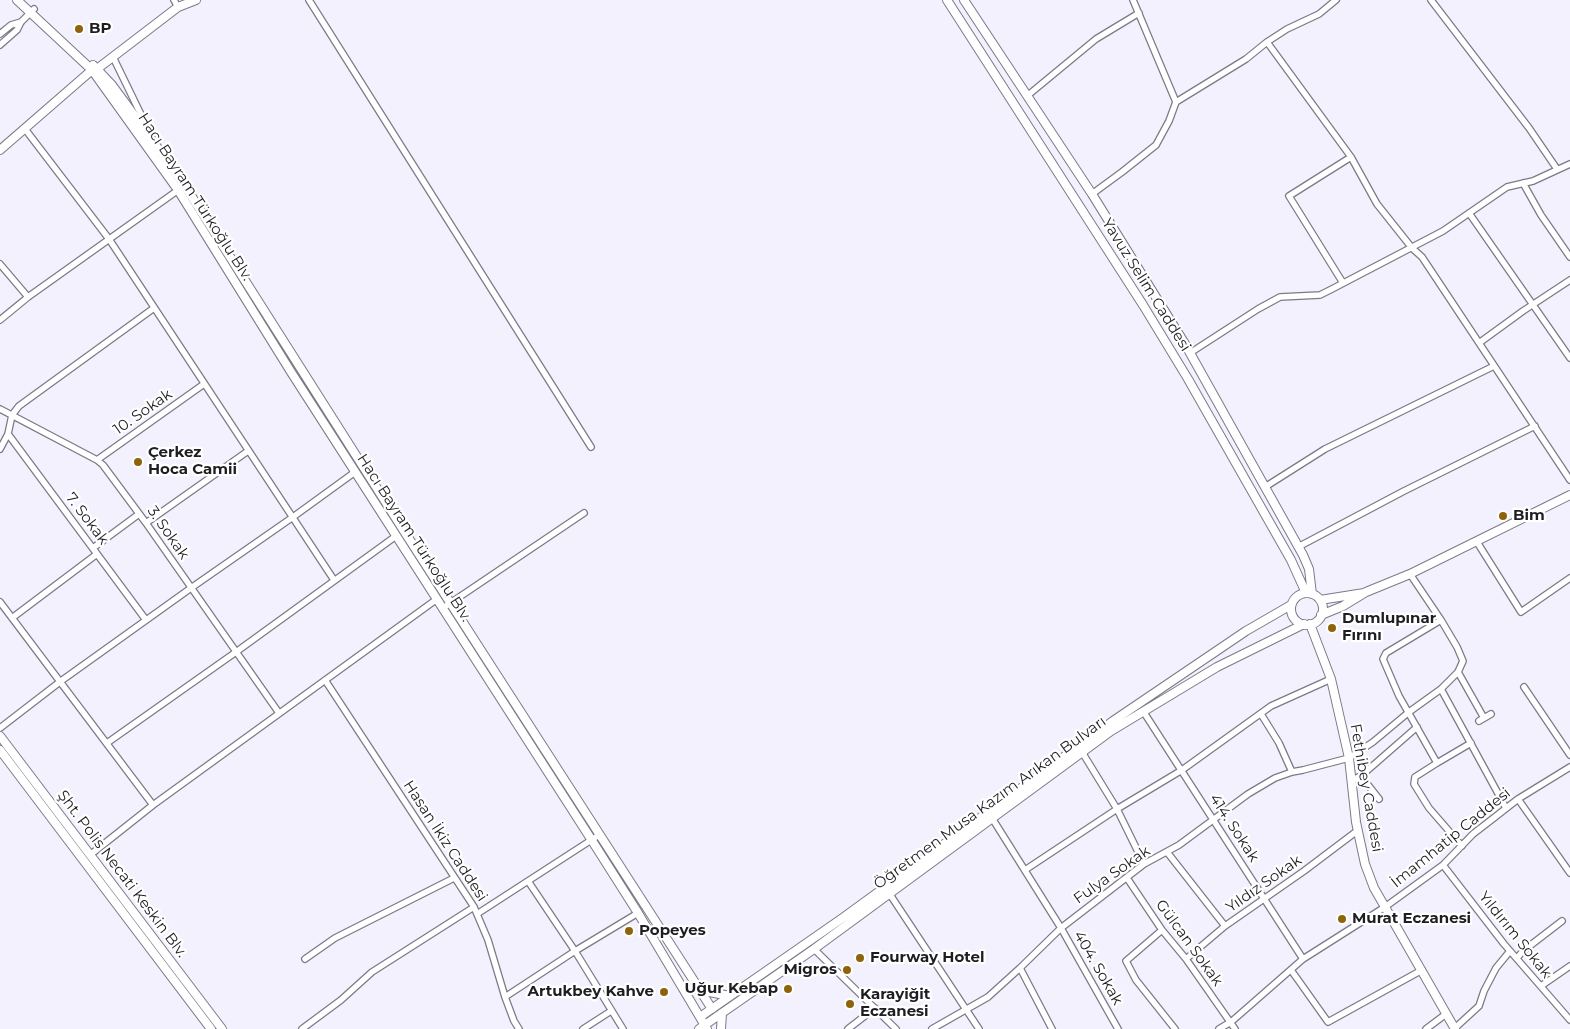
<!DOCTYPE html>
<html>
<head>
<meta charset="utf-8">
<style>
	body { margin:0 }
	canvas { display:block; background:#f3f1fd }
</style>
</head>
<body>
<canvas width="1570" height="1029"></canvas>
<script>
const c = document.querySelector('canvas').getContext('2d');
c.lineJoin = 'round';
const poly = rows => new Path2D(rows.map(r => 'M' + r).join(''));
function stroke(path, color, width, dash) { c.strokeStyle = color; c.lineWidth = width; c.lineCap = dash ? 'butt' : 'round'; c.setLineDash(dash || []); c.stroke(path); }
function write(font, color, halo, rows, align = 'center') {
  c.font = font + ' Montserrat,sans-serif'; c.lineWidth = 4.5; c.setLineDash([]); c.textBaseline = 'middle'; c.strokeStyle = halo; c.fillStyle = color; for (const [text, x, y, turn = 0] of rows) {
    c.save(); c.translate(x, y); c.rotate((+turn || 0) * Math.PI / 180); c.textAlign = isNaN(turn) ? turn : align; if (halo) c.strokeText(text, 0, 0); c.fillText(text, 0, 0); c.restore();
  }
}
const street = poly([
	[174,0,178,7],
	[309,0,591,447],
	[1431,0,1529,128,1557,169],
	[0,34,11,25,21,22],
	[1267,42,1351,157,1377,204,1412,248,1422,257,1570,480],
	[0,45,17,30,21,22,34,9],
	[113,57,149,131],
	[1027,96,1096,39,1139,13],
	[1176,102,1246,59,1267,42,1287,29,1319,14,1336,0],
	[25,129,109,239,334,580],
	[1523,183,1541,215,1570,257],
	[1092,194,1122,172,1156,145,1169,121,1176,102,1133,0],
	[1469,213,1570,358],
	[0,264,28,297],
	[1343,283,1289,196,1351,157],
	[0,320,28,297,181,188],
	[1479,343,1523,311,1570,280],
	[1190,353,1258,309,1280,297,1320,295,1332,289,1443,231,1507,187,1533,181,1570,164],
	[0,409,97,460,103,465,146,523,279,713],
	[8,434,146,620],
	[0,449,8,434,12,415,19,406,154,308],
	[97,460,204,384],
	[1265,487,1325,449,1494,366],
	[146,523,248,451],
	[1477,542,1521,612,1570,578],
	[1298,547,1404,491,1535,426],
	[93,548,139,514],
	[0,602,153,805],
	[443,608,584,513],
	[12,618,97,554],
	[1441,620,1386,653,1383,659,1399,696,1437,763,1471,743],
	[1458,672,1484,718],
	[325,680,474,907,488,940,505,997,514,1021,519,1029],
	[1524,687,1570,755],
	[1441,689,1506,808],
	[1143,711,1303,959],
	[1261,714,1279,743,1292,772],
	[1479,721,1491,714],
	[0,728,61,681,191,588,293,517,355,472],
	[107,743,236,652,396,536],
	[1082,752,1117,809,1144,864],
	[1437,763,1415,777,1414,784,1429,808,1462,846],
	[1361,776,1379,799],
	[1352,780,1361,776,1417,727],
	[1518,799,1570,873],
	[992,818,1061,928,1118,1029],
	[1167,852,1225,926],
	[90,855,153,805,437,599],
	[1443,865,1504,944,1570,1020],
	[1025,870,1117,809,1182,770,1271,706,1331,679],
	[1127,878,1162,930,1186,959,1235,1029],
	[528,881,575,951,623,1029],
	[889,893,979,1029],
	[477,914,599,835],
	[1162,930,1126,961,1136,980,1175,1029],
	[814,949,896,1029],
	[1517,958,1523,951,1562,921],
	[305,959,335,938,454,878],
	[1186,959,1225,926,1304,871,1357,831],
	[1020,968,1052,1029],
	[1291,970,1328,1022,1422,970],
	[1541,986,1570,966],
	[505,997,575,951,638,913],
	[1455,1028,1479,1006,1484,991,1496,968,1510,951],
	[302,1029,341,1000,372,972,474,907],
	[583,1029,611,1011],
	[848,1029,875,1008],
	[932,1029,988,997,1020,968,1061,928,1144,864,1179,845,1248,794,1275,778,1292,772,1303,770,1349,758,1373,742,1409,712,1441,689,1458,672,1463,661,1457,647,1441,620,1410,574],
	[1219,1029,1231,1022,1303,959,1385,907,1443,865,1473,834,1495,817,1518,799,1570,767],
	[1426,1029,1446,1014]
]);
const secondary = poly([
	[17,0,92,70,178,190,291,372,591,839,638,913,707,1029],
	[947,0,1143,305,1188,379,1291,560,1306,593],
	[964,0,1092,194,1185,344,1303,555,1309,569,1312,594],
	[93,65,112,85,126,104,185,186,404,531,712,1009],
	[0,150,92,70,97,69,178,7,196,0],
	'1291 609a16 16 0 1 1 32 0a16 16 0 1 1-32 0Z',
	[1320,600,1364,593],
	[1321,615,1343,606,1366,592,1410,574,1570,495],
	[1310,624,1331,679,1349,758,1356,822,1365,864,1374,888,1385,907,1455,1029],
	[0,736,222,1029],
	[0,750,211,1029],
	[699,990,730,996],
	[700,1017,844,917,1113,721,1246,631,1291,605],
	[699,1029,814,949,1111,731,1217,667,1304,624],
	[721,1029,722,1013]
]);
stroke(street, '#7c7a87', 8);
stroke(secondary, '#7c7a87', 10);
stroke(street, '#fff', 5.5);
stroke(secondary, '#fff', 8);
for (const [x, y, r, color] of [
	[79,29,5,"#8e640a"],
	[138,462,5,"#8e640a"],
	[1503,516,5,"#8e640a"],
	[1332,628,5,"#8e640a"],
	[1342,919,5,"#8e640a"],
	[629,931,5,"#8e640a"],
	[860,958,5,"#8e640a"],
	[847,970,5,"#8e640a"],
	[788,989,5,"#8e640a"],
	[664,992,5,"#8e640a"],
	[850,1004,5,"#8e640a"]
]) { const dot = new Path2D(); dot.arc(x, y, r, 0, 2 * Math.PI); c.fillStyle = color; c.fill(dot); stroke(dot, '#fff', 2); }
write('bold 15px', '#1e1d22', '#fff', [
	["BP",89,29],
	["Çerkez",148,453],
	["Hoca Camii",148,470],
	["Bim",1513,516],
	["Dumlupınar",1342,619],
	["Fırını",1342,636],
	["Murat Eczanesi",1352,919],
	["Popeyes",639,931],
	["Fourway Hotel",870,958],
	["Migros",837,970,"right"],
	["Uğur Kebap",778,989,"right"],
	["Artukbey Kahve",654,992,"right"],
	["Karayiğit",860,995],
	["Eczanesi",860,1012]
], 'left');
write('15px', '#1e1d22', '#fff', [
	["Hacı Bayram Türkoğlu Blv.",195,197,57],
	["Yavuz Selim Caddesi",1146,285,58],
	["10. Sokak",143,412,-35],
	["7. Sokak",87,519,53],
	["3. Sokak",168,533,55],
	["Hacı Bayram Türkoğlu Blv.",414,538,57],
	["Fethibey Caddesi",1366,788,80],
	["Öğretmen Musa Kazım Arıkan Bulvarı",990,803,-36],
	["414. Sokak",1234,828,57],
	["İmamhatip Caddesi",1451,838,-39],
	["Hasan İkiz Caddesi",445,841,57],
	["Şht. Polis Necati Keskin Blv.",122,874,53],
	["Fulya Sokak",1112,875,-35],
	["Yıldız Sokak",1264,884,-35],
	["Yıldırım Sokak",1515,935,51],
	["Gülcan Sokak",1189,943,54],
	["404. Sokak",1098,968,60]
]);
</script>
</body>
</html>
